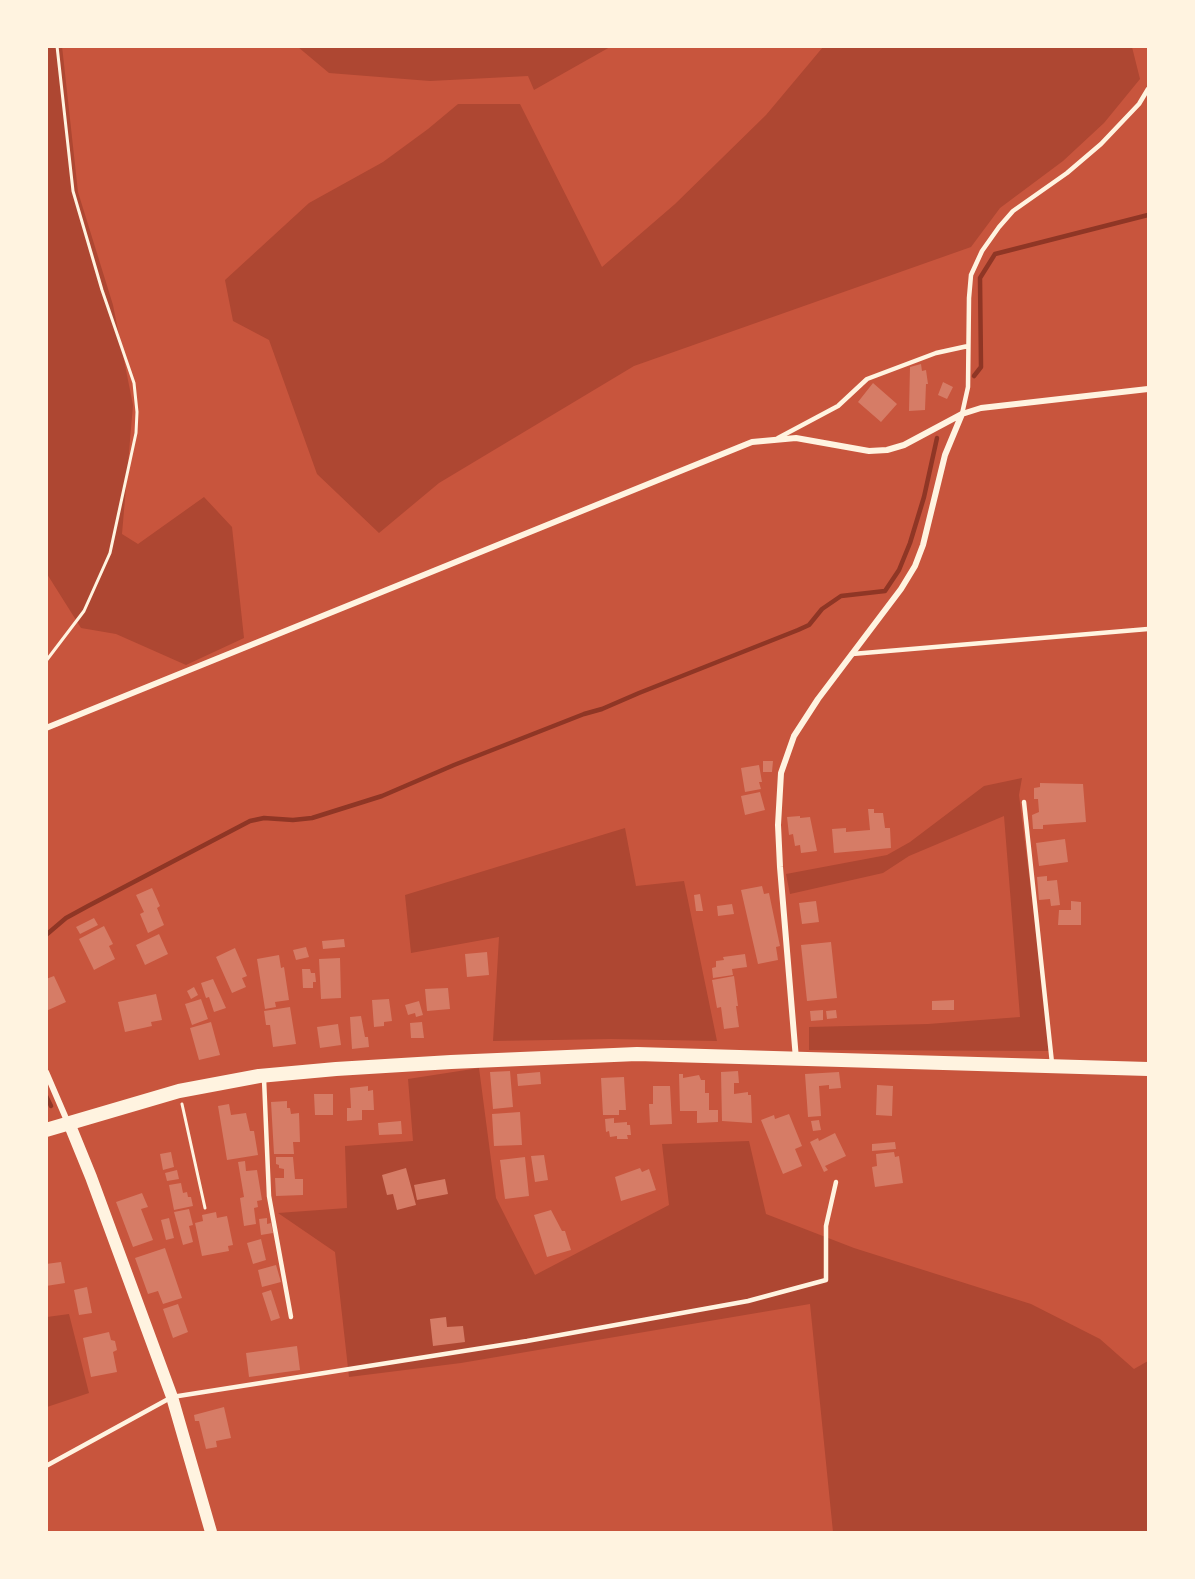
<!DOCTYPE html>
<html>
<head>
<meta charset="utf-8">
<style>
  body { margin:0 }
  #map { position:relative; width:1195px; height:1579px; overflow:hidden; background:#c8553d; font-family:Jost,sans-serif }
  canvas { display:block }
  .frame { position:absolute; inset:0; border:48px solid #fff3e0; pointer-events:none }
</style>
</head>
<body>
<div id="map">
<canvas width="1195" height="1579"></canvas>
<div class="frame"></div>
</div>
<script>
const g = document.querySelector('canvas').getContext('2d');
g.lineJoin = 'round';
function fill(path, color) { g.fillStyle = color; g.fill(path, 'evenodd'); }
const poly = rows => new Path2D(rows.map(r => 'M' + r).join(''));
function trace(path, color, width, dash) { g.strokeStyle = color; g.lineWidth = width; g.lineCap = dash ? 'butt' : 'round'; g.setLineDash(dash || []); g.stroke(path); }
fill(poly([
  [62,46,78,192,113,305,133,405,122,534,138,544,204,497,232,527,244,638,186,665,116,634,81,628,47,574,46,47],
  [298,47,610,47,534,90,528,76,430,81,329,73],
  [1132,47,1140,79,1104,123,1063,161,1000,208,971,247,634,366,439,483,379,533,317,474,269,340,233,321,225,280,309,203,383,162,428,129,458,104,520,104,602,267,675,204,766,115,823,47],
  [1022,778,1019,795,1051,1051,809,1050,809,1027,928,1024,1020,1017,1004,816,909,856,883,873,790,894,786,874,887,855,910,842,984,786],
  [625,828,636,886,684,881,717,1041,611,1039,493,1041,499,937,411,953,405,895],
  [479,1068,496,1198,535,1275,669,1205,662,1144,749,1141,766,1214,854,1248,1031,1304,1100,1339,1134,1369,1148,1361,1148,1532,833,1532,810,1304,461,1363,349,1377,335,1252,278,1213,347,1208,345,1146,413,1141,408,1079],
  [69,1314,89,1393,47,1407,47,1317]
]), '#ae4732');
trace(poly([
  [974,376,981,367,980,278,995,254,1148,215],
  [46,935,66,918,88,906,250,821,264,818,293,820,312,818,382,796,454,765,584,714,602,709,639,693,798,630,809,625,822,609,841,596,885,591,899,570,910,543,924,497,937,438],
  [46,1096,51,1106]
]), '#8f3625', 4.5);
fill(poly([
  [921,364,922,371,926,370,928,384,926,384,925,410,909,411,910,367],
  [943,382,953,387,947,399,938,395],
  [873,383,897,404,881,422,858,402],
  [763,761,773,761,772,772,763,772],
  [759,765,762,782,759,782,761,789,745,792,741,768],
  [1040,783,1083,784,1086,822,1043,825,1043,829,1033,829,1032,815,1039,812,1038,799,1034,799,1034,788,1040,787],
  [760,792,765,810,745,815,741,796],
  [868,809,874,809,874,813,883,813,885,828,890,828,891,848,834,853,832,829,846,828,846,832,870,830],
  [800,816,800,818,810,817,817,851,801,853,800,845,795,846,793,834,789,835,787,817],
  [1065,839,1068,862,1039,866,1036,843],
  [1047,876,1047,881,1057,880,1060,905,1051,906,1050,899,1039,900,1037,877],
  [762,886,764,894,769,893,780,946,776,947,778,960,758,964,741,890],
  [152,888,160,906,157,908,164,925,148,933,140,914,144,912,136,895],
  [700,894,703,911,696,911,694,895],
  [816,901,819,922,802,924,799,903],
  [1071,901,1081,902,1081,925,1058,925,1059,910,1071,910],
  [732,904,734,914,718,916,717,906],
  [94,918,98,925,80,934,76,927],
  [104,926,113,944,109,946,115,959,94,970,79,939],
  [159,934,168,954,145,965,136,945],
  [344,939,345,947,323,949,322,941],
  [831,942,837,998,807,1001,801,945],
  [306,947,309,957,296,960,293,950],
  [235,948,247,976,242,978,246,987,232,993,216,957],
  [487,952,489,975,467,977,465,954],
  [745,954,747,967,732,969,733,975,713,978,712,968,716,967,716,961,724,960,723,957],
  [279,955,281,968,284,967,289,1000,275,1002,276,1007,265,1009,257,959],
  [340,958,341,998,321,999,319,959],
  [302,969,310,969,311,973,315,973,316,982,313,982,313,988,303,988],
  [54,976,66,1002,46,1011,46,979],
  [734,976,738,1006,736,1006,739,1027,724,1029,721,1007,717,1008,712,980],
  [213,979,226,1008,214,1012,209,997,206,998,201,983],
  [194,987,198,995,191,999,187,991],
  [448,988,450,1009,427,1011,425,989],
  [156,994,162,1020,151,1022,152,1026,125,1032,118,1002],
  [201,999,208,1019,192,1025,185,1004],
  [389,999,392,1021,384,1022,384,1026,374,1027,372,1000],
  [954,1000,954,1010,932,1010,932,1001],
  [419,1001,423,1015,416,1017,415,1013,408,1015,405,1005],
  [290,1007,296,1044,273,1047,270,1025,266,1025,264,1011],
  [823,1010,823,1020,811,1021,810,1011],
  [836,1010,837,1018,827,1019,826,1011],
  [361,1016,365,1037,368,1037,369,1047,352,1049,350,1017],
  [211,1022,220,1055,199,1060,190,1028],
  [422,1022,424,1038,411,1038,410,1023],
  [338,1024,341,1045,320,1048,317,1027],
  [510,1071,513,1107,493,1109,490,1072],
  [738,1071,739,1083,734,1083,734,1094,748,1092,748,1095,751,1095,752,1123,722,1121,721,1072],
  [540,1072,541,1084,518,1086,517,1074],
  [839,1072,841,1088,829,1089,829,1085,819,1086,821,1116,808,1117,805,1074],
  [679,1074,683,1074,683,1078,699,1075,701,1080,705,1080,705,1093,709,1093,709,1110,718,1110,718,1122,697,1123,697,1111,680,1111],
  [624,1077,626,1110,619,1110,619,1115,603,1115,601,1078],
  [877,1085,893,1086,892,1116,876,1115],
  [368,1086,368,1091,373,1090,374,1110,362,1110,362,1120,347,1121,347,1108,351,1108,350,1088],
  [653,1086,670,1086,672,1124,650,1125,649,1104,653,1104],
  [314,1094,333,1094,333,1115,315,1115],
  [287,1101,287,1108,290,1108,291,1114,299,1113,300,1142,293,1142,294,1154,274,1154,271,1102],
  [229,1104,231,1115,246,1113,250,1131,254,1131,258,1155,227,1160,218,1106],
  [520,1112,522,1145,494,1146,492,1114],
  [789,1114,802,1146,795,1149,802,1166,783,1174,761,1120,774,1115,775,1119],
  [614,1118,614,1123,627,1122,627,1125,630,1125,631,1135,627,1135,628,1139,617,1139,617,1136,610,1137,609,1131,606,1132,605,1119],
  [819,1120,821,1130,813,1131,811,1121],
  [401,1121,402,1134,379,1135,378,1123],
  [835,1133,846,1156,825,1166,828,1170,824,1172,810,1142,818,1138,819,1141],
  [895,1142,896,1149,872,1151,872,1144],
  [171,1152,174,1167,163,1170,160,1154],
  [894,1152,895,1157,899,1156,903,1183,875,1187,872,1167,877,1166,876,1154],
  [544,1155,548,1180,535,1182,531,1156],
  [276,1157,293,1157,295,1179,303,1179,303,1195,276,1196,275,1178,284,1178,284,1169,279,1168,279,1165,276,1164],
  [525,1157,529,1196,505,1199,500,1160],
  [245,1161,246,1171,257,1170,262,1200,257,1201,258,1207,254,1208,256,1224,244,1226,240,1198,244,1197,238,1162],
  [406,1168,416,1205,397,1210,393,1194,387,1195,382,1175],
  [640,1168,642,1172,649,1169,656,1190,621,1201,615,1177],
  [177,1170,179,1179,167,1181,165,1173],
  [445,1179,448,1194,417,1200,414,1185],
  [181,1183,183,1193,187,1192,188,1197,191,1197,193,1206,174,1210,169,1185],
  [142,1193,148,1207,141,1209,153,1240,133,1247,116,1202],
  [189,1209,193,1225,189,1226,193,1242,183,1245,174,1212],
  [551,1210,562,1231,565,1231,571,1250,547,1257,534,1215],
  [216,1212,217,1218,227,1216,233,1245,228,1246,229,1251,202,1256,195,1223,203,1221,202,1215],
  [169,1218,174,1238,166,1240,161,1220],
  [267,1218,267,1224,271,1223,273,1233,261,1235,259,1219],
  [261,1239,266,1260,253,1264,247,1243],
  [165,1248,182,1298,163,1304,158,1291,148,1294,135,1258],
  [61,1262,65,1283,46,1286,46,1264],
  [276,1265,281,1282,262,1287,258,1270],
  [87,1287,92,1313,79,1315,74,1290],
  [271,1290,280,1318,271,1321,262,1293],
  [178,1304,188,1332,173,1338,163,1309],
  [446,1317,447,1327,463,1326,465,1342,433,1346,430,1319],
  [109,1332,111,1340,115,1341,117,1350,113,1352,117,1372,91,1377,83,1338],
  [297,1346,300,1370,249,1377,246,1353],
  [224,1407,231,1438,216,1441,217,1447,206,1449,199,1421,195,1421,194,1415]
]), '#d67c66');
trace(poly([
  [46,661,84,611,110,553,136,433,137,412,134,383,102,290,73,191,57,46],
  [182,1104,205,1208]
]), '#fff3e0', 3);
trace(poly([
  [962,414,968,387,969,298,971,275,982,251,999,227,1013,211,1067,173,1101,144,1139,104,1148,89],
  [778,438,838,406,867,379,936,353,968,346],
  [852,654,1148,629],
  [1024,802,1052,1063],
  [264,1079,269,1196,291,1317],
  [46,1466,172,1397,527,1341,748,1301,826,1280,826,1226,836,1182]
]), '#fff3e0', 4.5);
trace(poly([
  [46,728,752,442,796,438,869,451,887,450,904,445,962,414,981,408,1148,389],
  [796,1059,780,867,778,825,781,773,794,736,818,699,901,589,915,566,923,545,945,455,962,414],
  [46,1072,68,1123]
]), '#fff3e0', 6);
trace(poly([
  [69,1123,91,1177,172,1397,211,1532]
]), '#fff3e0', 12);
trace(poly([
  [46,1130,179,1091,259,1076,336,1069,451,1062,637,1054,1148,1069]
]), '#fff3e0', 14);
</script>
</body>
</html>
